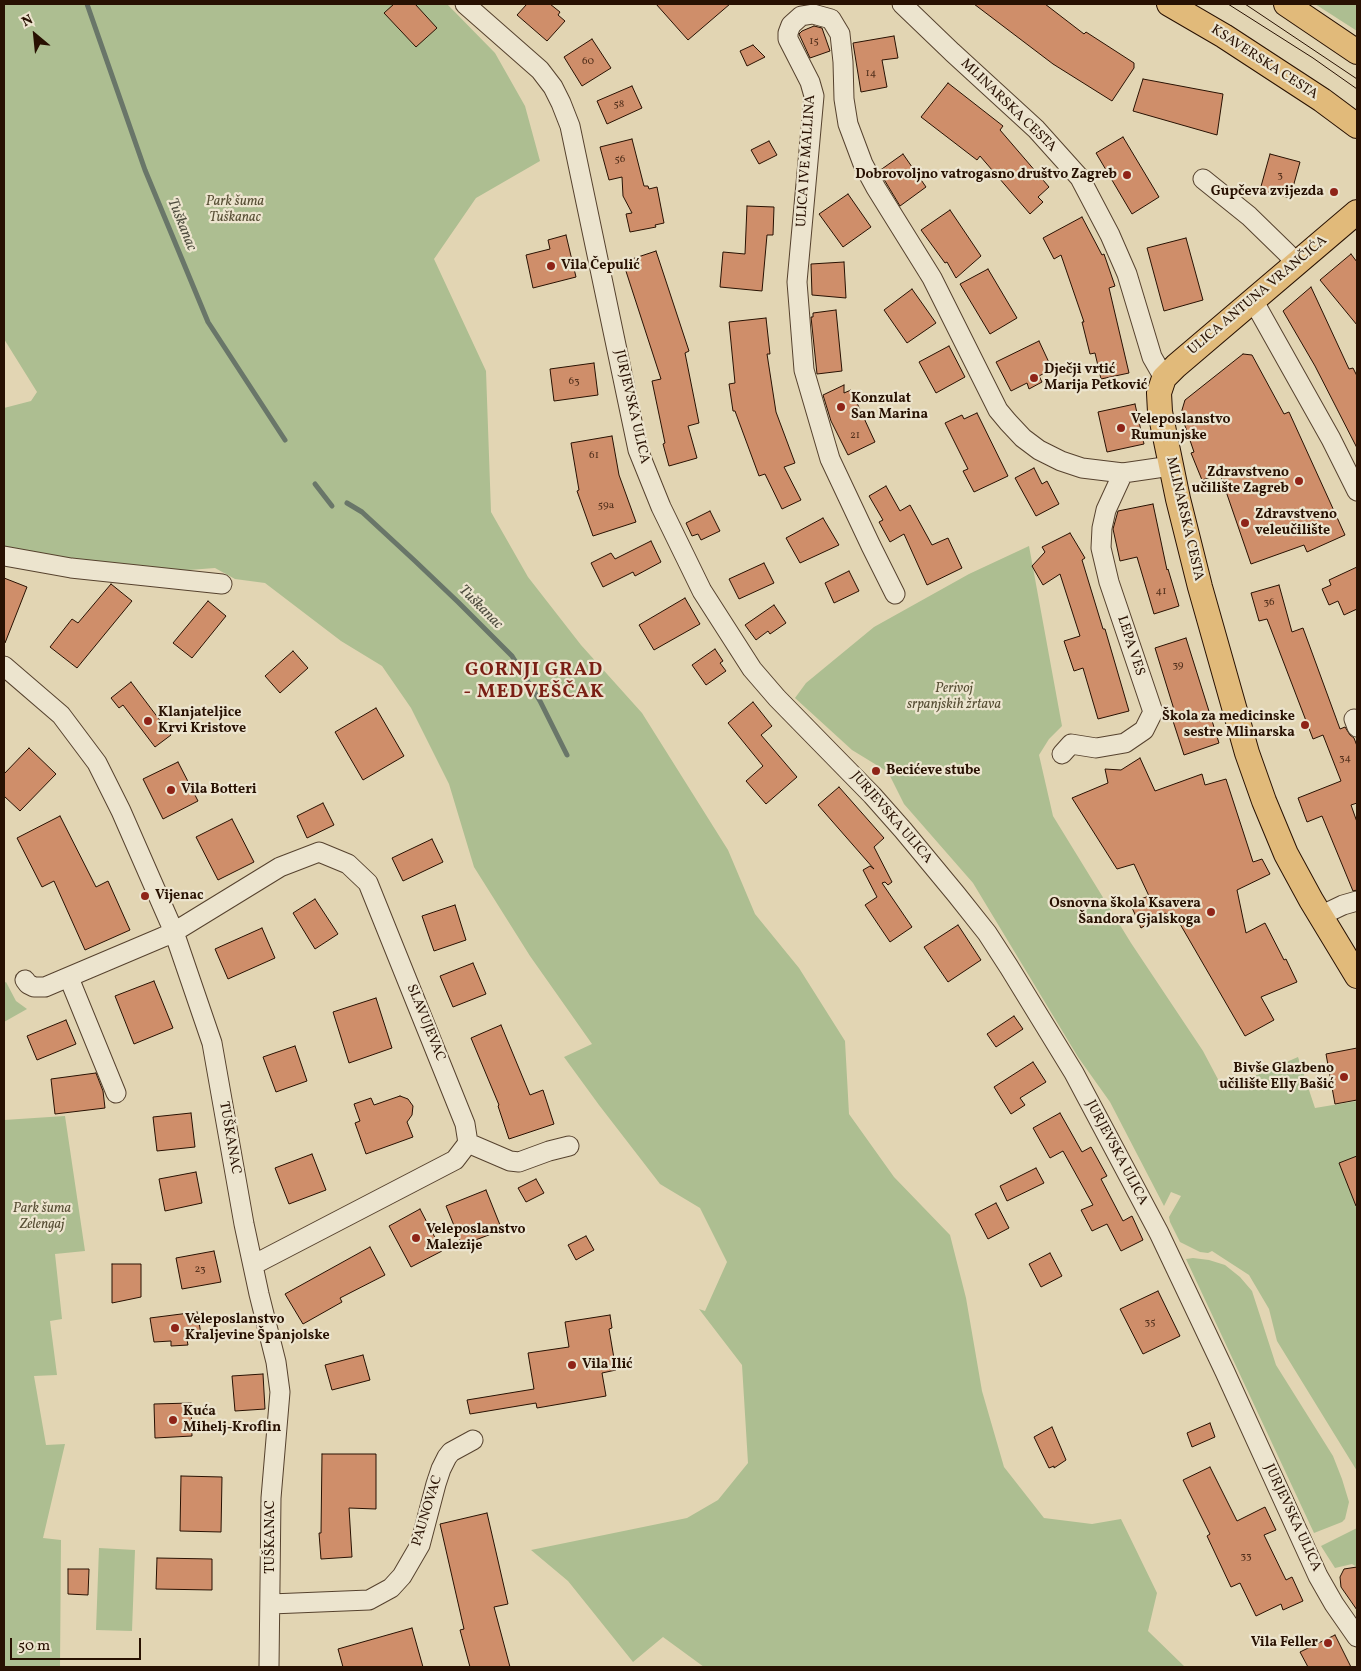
<!DOCTYPE html>
<html>
<head>
<meta charset="utf-8">
<style>
  body { margin:0 }
  #map { position:relative; width:1361px; height:1671px; overflow:hidden; background:#e2d5b3; font-family:Vollkorn,serif }
  canvas { display:block }
  .frame { position:absolute; inset:0; border:5px solid #281102; pointer-events:none }
  .north { position:absolute; left:10px; top:10px; width:50px; height:50px; -webkit-text-stroke:4px #ece4ce; paint-order:stroke; rotate:332deg; font-size:14px; font-weight:700; line-height:20px; text-align:center; color:#281102 }
  .north::after { content:''; display:block; margin:auto; width:18px; height:22px; background:#281102; clip-path:polygon(50% 0,100% 100%,50% 72%,0 100%) }
  .scale { position:absolute; left:10px; top:1638px; width:131px; height:22px; box-sizing:border-box; border:2px solid #281102; border-top:0; padding-left:6px; font-size:15px; line-height:18px; white-space:nowrap; color:#281102; -webkit-text-stroke:4px #ece4ce; paint-order:stroke }
</style>
</head>
<body>
<div id="map">
<canvas width="1361" height="1671"></canvas>
<div class="frame"></div>
<div class="north">N</div>
<div class="scale">50 m</div>
</div>
<script>
const g = document.querySelector('canvas').getContext('2d');
g.lineJoin = 'round';
function fill(path, color) { g.fillStyle = color; g.fill(path, 'evenodd'); }
const poly = rows => new Path2D(rows.map(r => 'M' + r).join(''));
function trace(path, color, width, dash) { g.strokeStyle = color; g.lineWidth = width; g.lineCap = dash ? 'butt' : 'round'; g.setLineDash(dash || []); g.stroke(path); }
function label(font, color, halo, rows, align = 'center') {
  g.font = font + ' Vollkorn,serif'; g.lineWidth = 4.5; g.setLineDash([]); g.textBaseline = 'middle'; g.strokeStyle = halo; g.fillStyle = color; for (const [text, x, y, turn = 0] of rows) {
    g.save(); g.translate(x, y); g.rotate((+turn || 0) * Math.PI / 180); g.textAlign = isNaN(turn) ? turn : align; if (halo) g.strokeText(text, 0, 0); g.fillText(text, 0, 0); g.restore();
  }
}
fill(poly([
  [4,4,447,4,495,53,525,106,540,161,476,198,434,259,486,371,491,512,528,577,581,645,642,713,728,850,755,914,799,968,845,1041,849,1114,894,1177,950,1235,966,1298,982,1391,1004,1467,1044,1518,1092,1524,1121,1519,1157,1593,1148,1631,1185,1667,704,1667,663,1637,633,1662,568,1581,531,1550,687,1518,718,1500,748,1463,742,1365,699,1309,705,1311,727,1262,700,1208,660,1184,599,1105,564,1057,592,1044,530,956,474,867,449,784,411,708,382,666,341,641,265,583,235,579,215,568,176,571,4,552,4,408,31,401,37,392,4,339],
  [1315,4,1357,4,1357,31],
  [1029,546,1062,726,1049,739,1039,755,1053,816,1131,943,1203,1051,1221,1085,1243,1081,1298,1057,1315,1108,1357,1101,1357,1471,1277,1341,1269,1309,1249,1275,1212,1251,1208,1253,1200,1252,1180,1242,1170,1222,1169,1217,1181,1196,1171,1192,1164,1206,1110,1102,1078,1057,973,883,904,804,888,772,852,750,795,698,806,683,874,627,969,574],
  [6,982,16,1001,27,1009,4,1022,4,983],
  [65,1116,85,1251,55,1254,62,1319,50,1321,57,1375,34,1376,46,1445,65,1444,43,1538,61,1540,60,1667,4,1667,4,1120],
  [1193,1258,1209,1260,1225,1265,1240,1277,1252,1291,1276,1365,1333,1456,1342,1479,1349,1502,1345,1519,1342,1522,1314,1533,1186,1259],
  [1357,1528,1357,1567,1352,1564,1335,1568,1321,1546],
  [99,1548,135,1550,132,1631,96,1630]
]), '#adbe91');
trace(poly([
  [87,4,145,170,208,322,285,440],
  [315,484,332,506],
  [347,503,362,512,415,561,458,602,512,656,540,701,567,755]
]), '#697669', 5);
const building = poly([
  [394,4,415,4,437,28,416,47,384,13,394,4],
  [527,4,550,4,560,12,558,15,565,21,547,41,517,15,527,4],
  [656,4,730,4,688,40,656,4],
  [974,4,1045,4,1084,34,1086,32,1134,63,1134,68,1112,101,1053,64,974,4],
  [814,26,822,28,830,51,810,58,799,34,802,31,814,26],
  [894,36,898,58,882,60,887,87,861,92,853,43,894,36],
  [592,39,611,68,582,86,564,57,592,39],
  [753,45,765,57,747,66,740,51,753,45],
  [1143,79,1223,94,1217,135,1133,111,1143,79],
  [948,83,1003,126,1000,130,1049,187,1038,197,1043,202,1030,214,980,156,977,160,921,117,948,83],
  [632,86,642,108,607,124,597,101,632,86],
  [1123,137,1159,197,1132,214,1096,153,1123,137],
  [632,139,644,186,648,186,649,189,657,187,664,223,655,225,656,227,630,232,626,214,632,213,623,196,622,177,609,180,600,147,632,139],
  [769,141,777,155,759,164,751,150,769,141],
  [903,154,926,187,900,206,879,171,903,154],
  [1270,154,1300,162,1290,198,1260,190,1270,154],
  [848,194,871,227,843,247,819,214,848,194],
  [747,206,774,207,773,235,767,235,762,291,720,287,723,252,745,254,747,206],
  [950,210,981,256,956,278,947,262,945,263,921,230,950,210],
  [1082,217,1102,255,1104,254,1115,286,1109,288,1129,373,1101,379,1095,353,1090,354,1082,322,1084,322,1061,255,1054,259,1043,238,1082,217],
  [566,235,576,277,533,288,526,255,550,249,548,240,566,235],
  [1186,238,1203,300,1164,311,1147,248,1186,238],
  [656,251,689,351,685,353,699,423,688,426,697,458,669,466,663,444,665,443,652,381,661,379,623,262,656,251],
  [1351,254,1357,262,1357,325,1320,280,1351,254],
  [844,262,846,298,812,295,811,264,844,262],
  [988,269,1017,318,990,334,960,284,988,269],
  [1311,287,1349,369,1353,368,1357,376,1357,448,1315,366,1283,311,1311,287],
  [912,289,936,323,907,343,884,310,912,289],
  [836,310,842,371,817,374,811,317,813,317,813,313,836,310],
  [766,318,770,354,767,354,776,412,795,463,784,467,801,500,782,509,765,474,759,476,735,411,733,411,729,384,735,383,729,322,766,318],
  [1039,341,1052,369,1039,376,1042,382,1029,389,1027,383,1011,391,996,362,1039,341],
  [949,346,965,377,936,393,919,362,949,346],
  [1243,354,1252,355,1284,414,1289,412,1345,535,1307,552,1304,545,1251,564,1220,474,1202,480,1191,453,1194,452,1182,417,1182,410,1185,400,1243,354],
  [594,363,598,395,554,401,550,369,594,363],
  [844,385,844,393,851,390,875,442,848,455,831,421,823,395,844,385],
  [1135,404,1144,444,1107,452,1098,412,1135,404],
  [977,413,1008,476,974,492,963,471,968,469,945,423,962,415,964,419,977,413],
  [612,436,619,475,636,522,593,536,577,491,579,490,571,443,612,436],
  [1034,468,1042,484,1047,481,1059,504,1036,516,1015,478,1034,468],
  [886,486,900,511,910,505,932,545,948,538,962,568,927,585,904,534,890,542,879,522,883,520,869,496,886,486],
  [1153,504,1167,570,1168,569,1179,606,1154,614,1137,557,1120,561,1113,529,1118,511,1153,504],
  [710,511,720,531,701,540,698,534,692,536,686,523,710,511],
  [823,518,839,545,800,563,786,538,823,518],
  [1070,533,1085,558,1082,560,1103,629,1105,629,1129,711,1098,719,1083,668,1074,671,1064,641,1080,636,1060,574,1043,585,1032,566,1045,552,1042,547,1070,533],
  [651,541,661,562,635,576,633,572,603,587,591,563,611,553,615,559,651,541],
  [764,563,774,583,739,599,729,579,764,563],
  [1357,567,1357,609,1344,615,1338,601,1329,605,1322,589,1331,585,1329,580,1357,567],
  [849,571,859,591,834,603,825,583,849,571],
  [4,578,27,587,5,643,4,643,4,578],
  [111,584,132,601,77,668,50,647,72,619,78,623,111,584],
  [1279,585,1292,632,1303,628,1340,729,1345,727,1350,735,1354,738,1357,746,1357,803,1351,805,1357,822,1357,890,1353,891,1322,816,1307,822,1298,798,1341,781,1323,735,1313,739,1267,619,1259,621,1251,593,1279,585],
  [685,598,700,624,654,650,639,625,685,598],
  [208,601,226,616,192,658,173,643,208,601],
  [774,605,786,623,770,634,768,631,756,640,745,625,774,605],
  [1186,638,1219,743,1184,755,1172,718,1176,716,1155,648,1186,638],
  [715,649,723,661,720,663,726,671,706,685,692,665,715,649],
  [293,651,308,668,280,693,265,676,293,651],
  [131,682,171,735,155,747,123,705,119,708,111,698,131,682],
  [753,702,772,726,761,735,797,777,766,804,746,781,763,766,728,723,753,702],
  [376,708,404,756,363,780,335,732,376,708],
  [29,748,56,774,20,811,4,796,4,774,29,748],
  [1140,758,1155,791,1202,774,1205,785,1226,779,1253,862,1262,859,1270,874,1237,890,1246,933,1265,923,1284,960,1286,959,1297,982,1261,997,1274,1020,1245,1036,1176,917,1169,919,1166,913,1141,928,1130,903,1149,896,1134,864,1117,869,1072,798,1108,783,1105,769,1121,770,1140,758],
  [178,762,198,801,163,819,143,779,178,762],
  [839,787,884,838,874,847,892,882,888,885,885,882,882,883,912,927,890,942,865,905,877,897,863,870,870,866,874,869,818,805,839,787],
  [323,803,334,825,307,838,297,816,323,803],
  [60,816,96,887,108,881,130,930,85,950,54,881,42,887,17,838,60,816],
  [232,819,254,862,218,880,196,837,232,819],
  [432,839,443,862,403,881,392,858,432,839],
  [315,899,338,934,315,949,293,913,315,899],
  [455,905,466,940,434,951,422,916,455,905],
  [958,925,981,960,948,982,924,947,958,925],
  [262,928,275,958,228,979,215,949,262,928],
  [473,963,486,994,453,1007,440,976,473,963],
  [154,981,173,1028,134,1044,115,996,154,981],
  [376,998,392,1048,349,1063,333,1012,376,998],
  [1014,1016,1023,1029,996,1047,987,1034,1014,1016],
  [66,1020,76,1044,37,1060,27,1036,66,1020],
  [501,1025,530,1095,543,1090,554,1124,509,1139,498,1106,499,1105,471,1038,501,1025],
  [295,1046,307,1081,276,1092,263,1057,295,1046],
  [1357,1048,1357,1100,1335,1104,1326,1054,1357,1048],
  [1033,1062,1046,1082,1020,1098,1025,1105,1011,1114,994,1087,1033,1062],
  [96,1073,103,1091,105,1108,55,1114,51,1079,96,1073],
  [400,1096,408,1099,413,1106,412,1115,407,1122,413,1137,366,1154,355,1123,360,1121,354,1104,371,1098,374,1105,400,1096],
  [191,1113,195,1147,157,1151,153,1117,191,1113],
  [1060,1113,1082,1152,1091,1147,1107,1176,1101,1179,1123,1221,1132,1216,1143,1240,1121,1251,1107,1224,1092,1231,1081,1210,1093,1205,1063,1151,1050,1158,1033,1128,1060,1113],
  [312,1154,326,1190,289,1204,275,1168,312,1154],
  [1357,1156,1357,1206,1356,1206,1339,1163,1357,1156],
  [1036,1168,1044,1183,1007,1201,1000,1186,1036,1168],
  [196,1172,202,1203,165,1211,159,1179,196,1172],
  [536,1179,544,1193,526,1202,518,1188,536,1179],
  [486,1190,502,1230,462,1245,446,1206,486,1190],
  [996,1203,1009,1228,988,1239,975,1214,996,1203],
  [420,1209,442,1251,411,1267,389,1226,420,1209],
  [586,1236,594,1250,576,1260,568,1245,586,1236],
  [370,1247,385,1275,340,1298,342,1302,303,1324,285,1294,370,1247],
  [214,1251,221,1282,182,1289,176,1258,214,1251],
  [1050,1253,1062,1276,1041,1287,1029,1264,1050,1253],
  [112,1264,141,1264,141,1297,112,1303,112,1264],
  [1158,1291,1180,1336,1143,1354,1120,1309,1158,1291],
  [197,1312,202,1339,187,1340,188,1345,171,1346,171,1341,154,1342,150,1318,197,1312],
  [610,1315,612,1328,609,1329,616,1370,602,1373,606,1396,537,1408,536,1403,470,1414,467,1400,534,1389,528,1353,569,1347,565,1322,610,1315],
  [363,1355,370,1380,332,1390,325,1365,363,1355],
  [263,1374,265,1409,235,1411,232,1376,263,1374],
  [191,1403,192,1436,155,1438,154,1404,191,1403],
  [1210,1423,1215,1437,1192,1447,1187,1433,1210,1423],
  [1052,1427,1066,1460,1054,1468,1054,1466,1049,1468,1034,1437,1052,1427],
  [322,1454,376,1454,376,1509,349,1508,352,1557,321,1559,319,1533,321,1533,322,1454],
  [1210,1467,1237,1521,1265,1507,1276,1530,1264,1535,1286,1580,1292,1577,1303,1601,1283,1610,1281,1604,1256,1616,1240,1583,1231,1587,1207,1536,1210,1534,1183,1480,1210,1467],
  [181,1476,222,1477,221,1532,180,1531,181,1476],
  [487,1513,508,1604,494,1607,510,1667,470,1667,460,1630,464,1629,440,1524,487,1513],
  [157,1558,212,1559,212,1590,156,1589,157,1558],
  [1357,1567,1357,1610,1341,1587,1340,1577,1344,1569,1357,1567],
  [68,1569,89,1569,88,1595,68,1594,68,1569],
  [412,1628,423,1667,343,1667,338,1649,412,1628],
  [1335,1635,1351,1667,1308,1667,1300,1652,1335,1635]
]);
fill(building, '#cf8e6a');
trace(building, '#281102', 1);
const minor = poly([
  [465,4,540,70,553,87,561,103,570,126,638,450,661,507,702,591,752,669,777,698,872,795,903,830,956,894,987,933,1009,967,1074,1073,1159,1233,1225,1372,1318,1576,1334,1604,1357,1637],
  [902,4,952,52,1036,129,1080,178,1110,235,1127,274,1152,357,1164,378],
  [1203,179,1249,216,1287,253,1296,264],
  [1253,300,1331,439,1357,491],
  [4,556,71,568,222,584],
  [895,594,871,546,830,459,804,370,797,282,814,96,810,82,788,39,788,33,791,25,801,16,813,14,831,19,840,34,843,62,844,99,848,124,863,164,876,188,932,278,998,410,1008,422,1023,438,1039,450,1061,461,1082,468,1123,473,1171,466],
  [4,666,61,715,97,763,121,811,174,932,212,1043,244,1224,259,1294,276,1362,280,1392,271,1498,269,1667],
  [1354,719,1357,727],
  [1062,754,1071,744,1096,748,1125,743,1144,730,1153,712,1109,582,1101,548,1102,528,1106,510,1123,473],
  [1320,916,1343,905,1357,901],
  [69,978,116,1093],
  [25,980,28,984,34,987,45,987,163,937,174,932,280,867,319,852,348,864,368,883,465,1124,468,1143,455,1160,253,1265],
  [468,1143,510,1161,519,1162,549,1151,569,1146],
  [271,1604,369,1600,391,1588,402,1576,420,1545,436,1484,441,1469,447,1457,451,1452,473,1440]
]);
const major = poly([
  [1169,4,1224,36,1322,100,1357,126],
  [1286,4,1357,52],
  [1357,212,1176,366,1164,378,1159,393,1160,412,1178,499,1200,587,1247,753,1264,801,1286,854,1311,900,1357,976]
]);
trace(minor, '#56422e', 21);
trace(major, '#281102', 26);
trace(minor, '#ece4ce', 19);
trace(major, '#e1ba7a', 24);
trace(poly([
  [1228,4,1313,58,1357,89],
  [1245,4,1357,79]
]), '#281102', 1);
for (const [x, y, r, color] of [
  [1127,175,5,"#8f2418"],
  [1334,192,5,"#8f2418"],
  [551,266,5,"#8f2418"],
  [1034,378,5,"#8f2418"],
  [841,407,5,"#8f2418"],
  [1121,428,5,"#8f2418"],
  [1299,481,5,"#8f2418"],
  [1245,523,5,"#8f2418"],
  [148,721,5,"#8f2418"],
  [1305,725,5,"#8f2418"],
  [876,771,5,"#8f2418"],
  [171,790,5,"#8f2418"],
  [145,896,5,"#8f2418"],
  [1211,912,5,"#8f2418"],
  [1344,1077,5,"#8f2418"],
  [416,1238,5,"#8f2418"],
  [175,1328,5,"#8f2418"],
  [572,1365,5,"#8f2418"],
  [173,1420,5,"#8f2418"],
  [1328,1643,5,"#8f2418"]
]) { const dot = new Path2D(); dot.arc(x, y, r, 0, 2 * Math.PI); g.fillStyle = color; g.fill(dot); trace(dot, '#ece4ce', 2); }
label('11px', '#52301c', null, [
  ["15",814,42],
  ["60",588,62],
  ["14",871,74],
  ["58",619,105],
  ["56",620,160],
  ["3",1280,176],
  ["63",574,382],
  ["21",855,436],
  ["61",594,456],
  ["59a",606,506],
  ["41",1161,592],
  ["36",1269,603],
  ["39",1178,666],
  ["34",1345,759],
  ["23",200,1270],
  ["35",1150,1323],
  ["33",1246,1557]
]);
label('14px', '#281102', '#ece4ce', [
  ["KSAVERSKA CESTA",1264,63,33],
  ["MLINARSKA CESTA",1008,106,44],
  ["ULICA IVE MALLINA",807,161,-86],
  ["ULICA ANTUNA VRANČIĆA",1258,296,-40],
  ["JURJEVSKA ULICA",631,407,77],
  ["MLINARSKA CESTA",1184,519,77],
  ["LEPA VES",1130,646,72],
  ["JURJEVSKA ULICA",891,818,49],
  ["SLAVUJEVAC",425,1023,68],
  ["TUŠKANAC",229,1138,80],
  ["JURJEVSKA ULICA",1116,1153,62],
  ["PAUNOVAC",428,1511,-73],
  ["JURJEVSKA ULICA",1292,1518,65],
  ["TUŠKANAC",271,1537,-90]
]);
label('bold 14px', '#281102', '#ece4ce', [
  ["Dobrovoljno vatrogasno društvo Zagreb",1117,175,"right"],
  ["Gupčeva zvijezda",1324,192,"right"],
  ["Vila Čepulić",561,266],
  ["Dječji vrtić",1044,370],
  ["Marija Petković",1044,386],
  ["Konzulat",851,399],
  ["San Marina",851,415],
  ["Veleposlanstvo",1131,420],
  ["Rumunjske",1131,436],
  ["Zdravstveno",1289,473,"right"],
  ["učilište Zagreb",1289,489,"right"],
  ["Zdravstveno",1255,515],
  ["veleučilište",1255,531],
  ["Klanjateljice",158,713],
  ["Krvi Kristove",158,729],
  ["Škola za medicinske",1295,717,"right"],
  ["sestre Mlinarska",1295,733,"right"],
  ["Becićeve stube",886,771],
  ["Vila Botteri",181,790],
  ["Vijenac",155,896],
  ["Osnovna škola Ksavera",1201,904,"right"],
  ["Šandora Gjalskoga",1201,920,"right"],
  ["Bivše Glazbeno",1334,1069,"right"],
  ["učilište Elly Bašić",1334,1085,"right"],
  ["Veleposlanstvo",426,1230],
  ["Malezije",426,1246],
  ["Veleposlanstvo",185,1320],
  ["Kraljevine Španjolske",185,1336],
  ["Vila Ilić",582,1365],
  ["Kuća",183,1412],
  ["Mihelj-Kroflin",183,1428],
  ["Vila Feller",1318,1643,"right"]
], 'left');
label('italic 14px', '#574e34', '#ece4ce', [
  ["Park šuma",235,202],
  ["Tuškanac",235,218],
  ["Perivoj",954,689],
  ["srpanjskih žrtava",954,705],
  ["Park šuma",42,1209],
  ["Zelengaj",42,1225]
]);
label('italic 15px', '#4e4c3e', '#ece4ce', [
  ["Tuškanac",181,225,68],
  ["Tuškanac",480,608,45]
]);
g.letterSpacing = '1px';
label('bold 19px', '#7a1f14', '#ece4ce', [
  ["GORNJI GRAD",534,672],
  ["- MEDVEŠČAK",534,694]
]);
g.letterSpacing = '0px';
</script>
</body>
</html>
